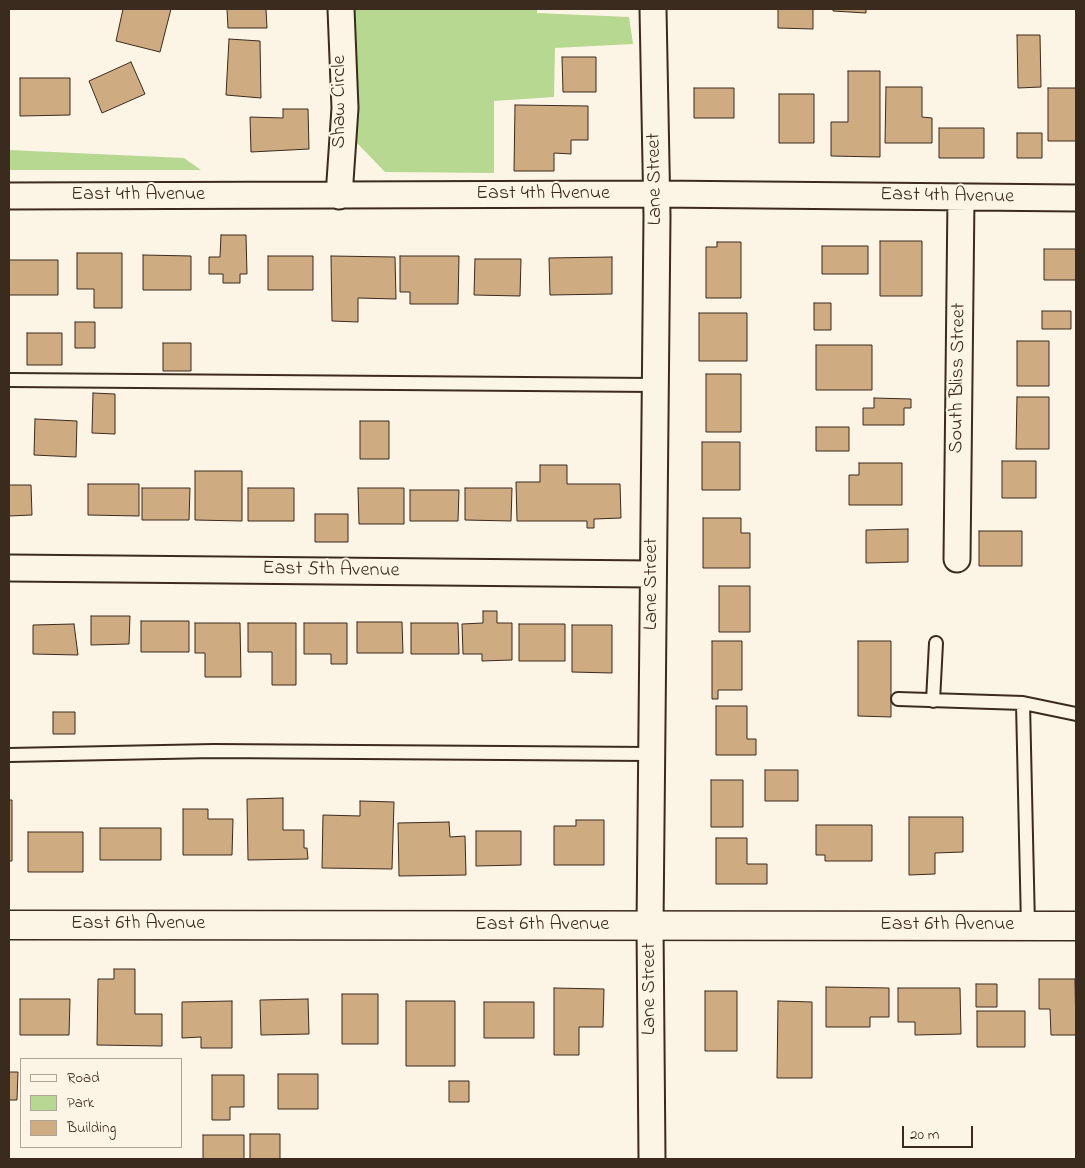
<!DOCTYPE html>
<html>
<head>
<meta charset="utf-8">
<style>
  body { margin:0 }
  #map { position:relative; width:1085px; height:1168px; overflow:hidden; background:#fcf5e5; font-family:"Indie Flower",sans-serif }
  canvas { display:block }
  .frame { position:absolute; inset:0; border:10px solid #3b2a1e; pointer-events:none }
  .legend { position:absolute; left:20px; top:1058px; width:162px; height:90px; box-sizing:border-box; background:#fcf5e5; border:1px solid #afa495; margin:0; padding:6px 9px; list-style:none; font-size:15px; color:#3b2a1e }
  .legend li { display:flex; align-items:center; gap:10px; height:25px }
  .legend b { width:25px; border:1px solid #afa495 }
  .scale { position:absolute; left:902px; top:1126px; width:71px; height:22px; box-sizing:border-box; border:2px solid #3b2a1e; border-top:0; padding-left:6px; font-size:15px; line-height:18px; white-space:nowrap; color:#3b2a1e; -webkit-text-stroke:4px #fcf5e5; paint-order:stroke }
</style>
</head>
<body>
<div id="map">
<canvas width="1085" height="1168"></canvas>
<div class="frame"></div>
<ul class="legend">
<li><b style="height:6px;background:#fcf5e5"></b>Road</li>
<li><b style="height:14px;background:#b7d891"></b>Park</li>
<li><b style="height:14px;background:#ceab81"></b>Building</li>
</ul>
<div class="scale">20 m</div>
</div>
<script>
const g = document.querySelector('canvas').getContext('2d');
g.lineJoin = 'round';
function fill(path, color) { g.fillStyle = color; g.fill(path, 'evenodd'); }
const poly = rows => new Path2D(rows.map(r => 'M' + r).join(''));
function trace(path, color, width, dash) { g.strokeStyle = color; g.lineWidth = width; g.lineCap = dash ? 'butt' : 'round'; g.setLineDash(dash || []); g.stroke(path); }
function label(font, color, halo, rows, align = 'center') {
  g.font = font + ' "Indie Flower",sans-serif'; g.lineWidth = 4; g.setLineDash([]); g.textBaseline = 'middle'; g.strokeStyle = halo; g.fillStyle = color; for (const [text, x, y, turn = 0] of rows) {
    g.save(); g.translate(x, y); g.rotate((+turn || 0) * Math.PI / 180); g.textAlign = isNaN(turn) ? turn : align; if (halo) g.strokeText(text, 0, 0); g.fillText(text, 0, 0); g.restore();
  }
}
fill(poly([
  [355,9,537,9,537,13,629,17,633,44,555,48,554,97,494,101,494,173,385,172,355,141],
  [9,150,184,158,201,170,9,170]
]), '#b7d891');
const building = poly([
  [123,9,171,9,160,52,116,41,123,9],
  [227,9,266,9,267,28,228,28,227,9],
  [778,9,813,9,813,29,778,28,778,9],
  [833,9,866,9,866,13,833,11,833,9],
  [1017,35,1040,35,1041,87,1018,88,1017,35],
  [229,39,260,41,261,98,226,95,229,39],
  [562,57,596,57,596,92,563,92,562,57],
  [131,62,145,94,102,113,89,81,131,62],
  [848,71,880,71,880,157,831,156,831,122,848,122,848,71],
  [20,78,70,78,70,115,20,116,20,78],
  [886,87,922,87,922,117,932,118,932,143,885,143,886,87],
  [694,88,734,88,734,118,694,118,694,88],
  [1048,88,1076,88,1076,141,1048,141,1048,88],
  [779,94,814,94,814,143,779,143,779,94],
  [515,105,588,106,588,140,571,140,571,154,554,153,554,171,514,171,515,105],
  [283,109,308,109,309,149,251,152,250,117,283,118,283,109],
  [939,128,984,128,984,158,939,158,939,128],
  [1017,133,1042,133,1042,158,1017,158,1017,133],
  [221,235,246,235,247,274,240,274,240,283,223,283,223,274,209,274,209,257,220,257,221,235],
  [880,241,922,241,922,296,880,296,880,241],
  [717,242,741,242,741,298,706,298,706,247,717,247,717,242],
  [822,246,868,246,868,274,822,274,822,246],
  [1044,249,1076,249,1076,280,1044,280,1044,249],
  [77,253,122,253,122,308,94,308,94,289,77,289,77,253],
  [143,255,191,256,191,290,143,290,143,255],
  [268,256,313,256,313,290,268,290,268,256],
  [331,256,395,257,396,299,358,298,358,322,332,321,331,256],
  [400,256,459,256,458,304,410,304,410,292,400,292,400,256],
  [612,257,612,294,550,295,549,258,612,257],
  [475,259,521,259,520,296,474,295,475,259],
  [9,260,58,260,58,295,9,295,9,260],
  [814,303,831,303,831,330,814,330,814,303],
  [1042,311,1071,311,1071,329,1042,329,1042,311],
  [699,313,747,313,747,361,699,361,699,313],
  [75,322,95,322,95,348,75,348,75,322],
  [27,333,62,333,62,365,27,365,27,333],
  [1017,341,1049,341,1049,386,1017,386,1017,341],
  [163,343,191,343,191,371,163,371,163,343],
  [816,345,872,345,872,390,816,390,816,345],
  [706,374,741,374,741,432,706,432,706,374],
  [93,393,115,394,115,434,92,433,93,393],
  [1017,397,1049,397,1049,449,1016,449,1017,397],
  [874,398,911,399,911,408,904,408,904,425,863,425,863,408,874,408,874,398],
  [35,419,77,421,76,457,34,455,35,419],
  [360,421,389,421,389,459,360,459,360,421],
  [816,427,849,427,849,451,816,451,816,427],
  [702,442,740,442,740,490,702,490,702,442],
  [1002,461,1036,461,1036,498,1002,498,1002,461],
  [859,463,902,463,902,505,849,505,849,475,859,475,859,463],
  [540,465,567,465,567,484,620,484,621,518,594,519,594,528,587,528,587,521,517,521,516,482,540,482,540,465],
  [195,471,242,471,242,521,195,520,195,471],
  [88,484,139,484,139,516,88,515,88,484],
  [9,485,31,485,32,515,9,516,9,485],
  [142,488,190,488,189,520,142,520,142,488],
  [248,488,294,488,294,521,248,521,248,488],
  [358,488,404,488,404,524,359,524,358,488],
  [465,488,512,488,511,521,465,520,465,488],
  [410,490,459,490,458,521,410,521,410,490],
  [315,514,348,514,348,542,315,542,315,514],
  [703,518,741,518,741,533,750,533,750,568,703,568,703,518],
  [908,529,908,562,866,563,866,530,908,529],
  [979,531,1022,531,1022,566,979,566,979,531],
  [719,586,750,586,750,632,719,632,719,586],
  [483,611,497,611,497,623,512,623,512,660,482,661,482,654,463,654,462,624,483,623,483,611],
  [91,616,130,616,129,644,91,645,91,616],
  [141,621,189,621,189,652,141,652,141,621],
  [357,622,402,622,403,653,357,653,357,622],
  [195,623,240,623,241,677,205,677,205,653,195,653,195,623],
  [248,623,296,623,296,685,272,685,272,652,248,652,248,623],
  [304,623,347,623,347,664,331,664,331,654,304,654,304,623],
  [411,623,458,623,459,654,411,654,411,623],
  [74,624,78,655,33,654,33,625,74,624],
  [519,624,565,624,565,661,519,661,519,624],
  [572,625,612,625,612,673,572,672,572,625],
  [712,641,742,641,742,690,718,690,718,699,712,699,712,641],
  [858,641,891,641,891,717,858,716,858,641],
  [716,706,747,706,747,739,756,739,756,755,716,755,716,706],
  [53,712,75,712,75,734,53,734,53,712],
  [765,770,798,770,798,801,765,801,765,770],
  [711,780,743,780,743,827,711,827,711,780],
  [283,798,283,830,304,830,304,848,307,848,308,859,248,860,247,799,283,798],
  [9,800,12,800,12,861,9,861,9,800],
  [360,801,394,802,392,869,322,868,323,815,360,816,360,801],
  [183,809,208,809,208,819,233,819,232,855,183,855,183,809],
  [909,817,963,817,963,852,935,853,935,874,909,875,909,817],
  [576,820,604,820,604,865,554,865,554,826,576,826,576,820],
  [449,822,450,837,465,836,466,875,399,876,398,823,449,822],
  [816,825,872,825,872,861,825,861,825,855,816,855,816,825],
  [100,828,161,828,161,860,100,860,100,828],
  [476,831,521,831,521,865,476,866,476,831],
  [28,832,83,832,83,872,28,872,28,832],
  [716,838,747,838,747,864,767,864,767,884,716,884,716,838],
  [114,969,135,969,135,1014,162,1014,162,1046,97,1045,98,979,114,979,114,969],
  [1039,979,1075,979,1076,1035,1051,1035,1050,1009,1039,1009,1039,979],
  [976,984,997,984,997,1007,976,1007,976,984],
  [826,987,889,988,889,1017,870,1017,870,1027,826,1027,826,987],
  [554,988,604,989,603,1027,579,1027,579,1055,554,1055,554,988],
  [898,988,960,988,961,1034,915,1035,915,1022,898,1022,898,988],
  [705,991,737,991,737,1051,705,1051,705,991],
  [342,994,378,994,378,1044,342,1044,342,994],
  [20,999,70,999,69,1035,20,1035,20,999],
  [308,999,309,1034,261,1035,260,1000,308,999],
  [232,1001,232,1048,201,1048,201,1037,182,1038,182,1002,232,1001],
  [406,1001,455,1001,455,1066,406,1066,406,1001],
  [778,1001,812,1002,812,1078,777,1078,778,1001],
  [484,1002,534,1002,534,1038,484,1038,484,1002],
  [977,1011,1025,1011,1025,1047,977,1047,977,1011],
  [9,1072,18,1072,17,1100,9,1100,9,1072],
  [278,1074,318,1074,318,1109,278,1109,278,1074],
  [212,1075,244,1075,244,1107,230,1107,230,1120,212,1120,212,1075],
  [449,1081,469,1081,469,1102,449,1102,449,1081],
  [250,1134,280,1134,280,1159,250,1159,250,1134],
  [203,1135,244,1135,244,1159,203,1159,203,1135]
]);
fill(building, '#ceab81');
trace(building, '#3b2a1e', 1);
const lane = poly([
  [9,380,655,385],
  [898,699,1023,703,1028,926],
  [933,701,936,643],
  [1023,703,1076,714],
  [9,755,214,751,651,754]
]);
const street = poly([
  [9,196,657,194,1076,198],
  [339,196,345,108,341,9],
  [957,559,961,197],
  [9,568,652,574],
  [652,1159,650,926,657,216,653,9]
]);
const secondary = poly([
  [9,925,1076,926]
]);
trace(lane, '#3b2a1e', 16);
trace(street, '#3b2a1e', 29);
trace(secondary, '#3b2a1e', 31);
trace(lane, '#fcf5e5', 12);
trace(street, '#fcf5e5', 25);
trace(secondary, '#fcf5e5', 28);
label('20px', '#3b2a1e', '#fcf5e5', [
  ["Shaw Circle",341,102,-90],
  ["Lane Street",656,179,-91],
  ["East 4th Avenue",543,195],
  ["East 4th Avenue",138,196],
  ["East 4th Avenue",947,197,1],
  ["South Bliss Street",959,378,-89],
  ["East 5th Avenue",331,571,1],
  ["Lane Street",653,584,-90],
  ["East 6th Avenue",138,925],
  ["East 6th Avenue",542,926],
  ["East 6th Avenue",947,926],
  ["Lane Street",651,989,-90]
]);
</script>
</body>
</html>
